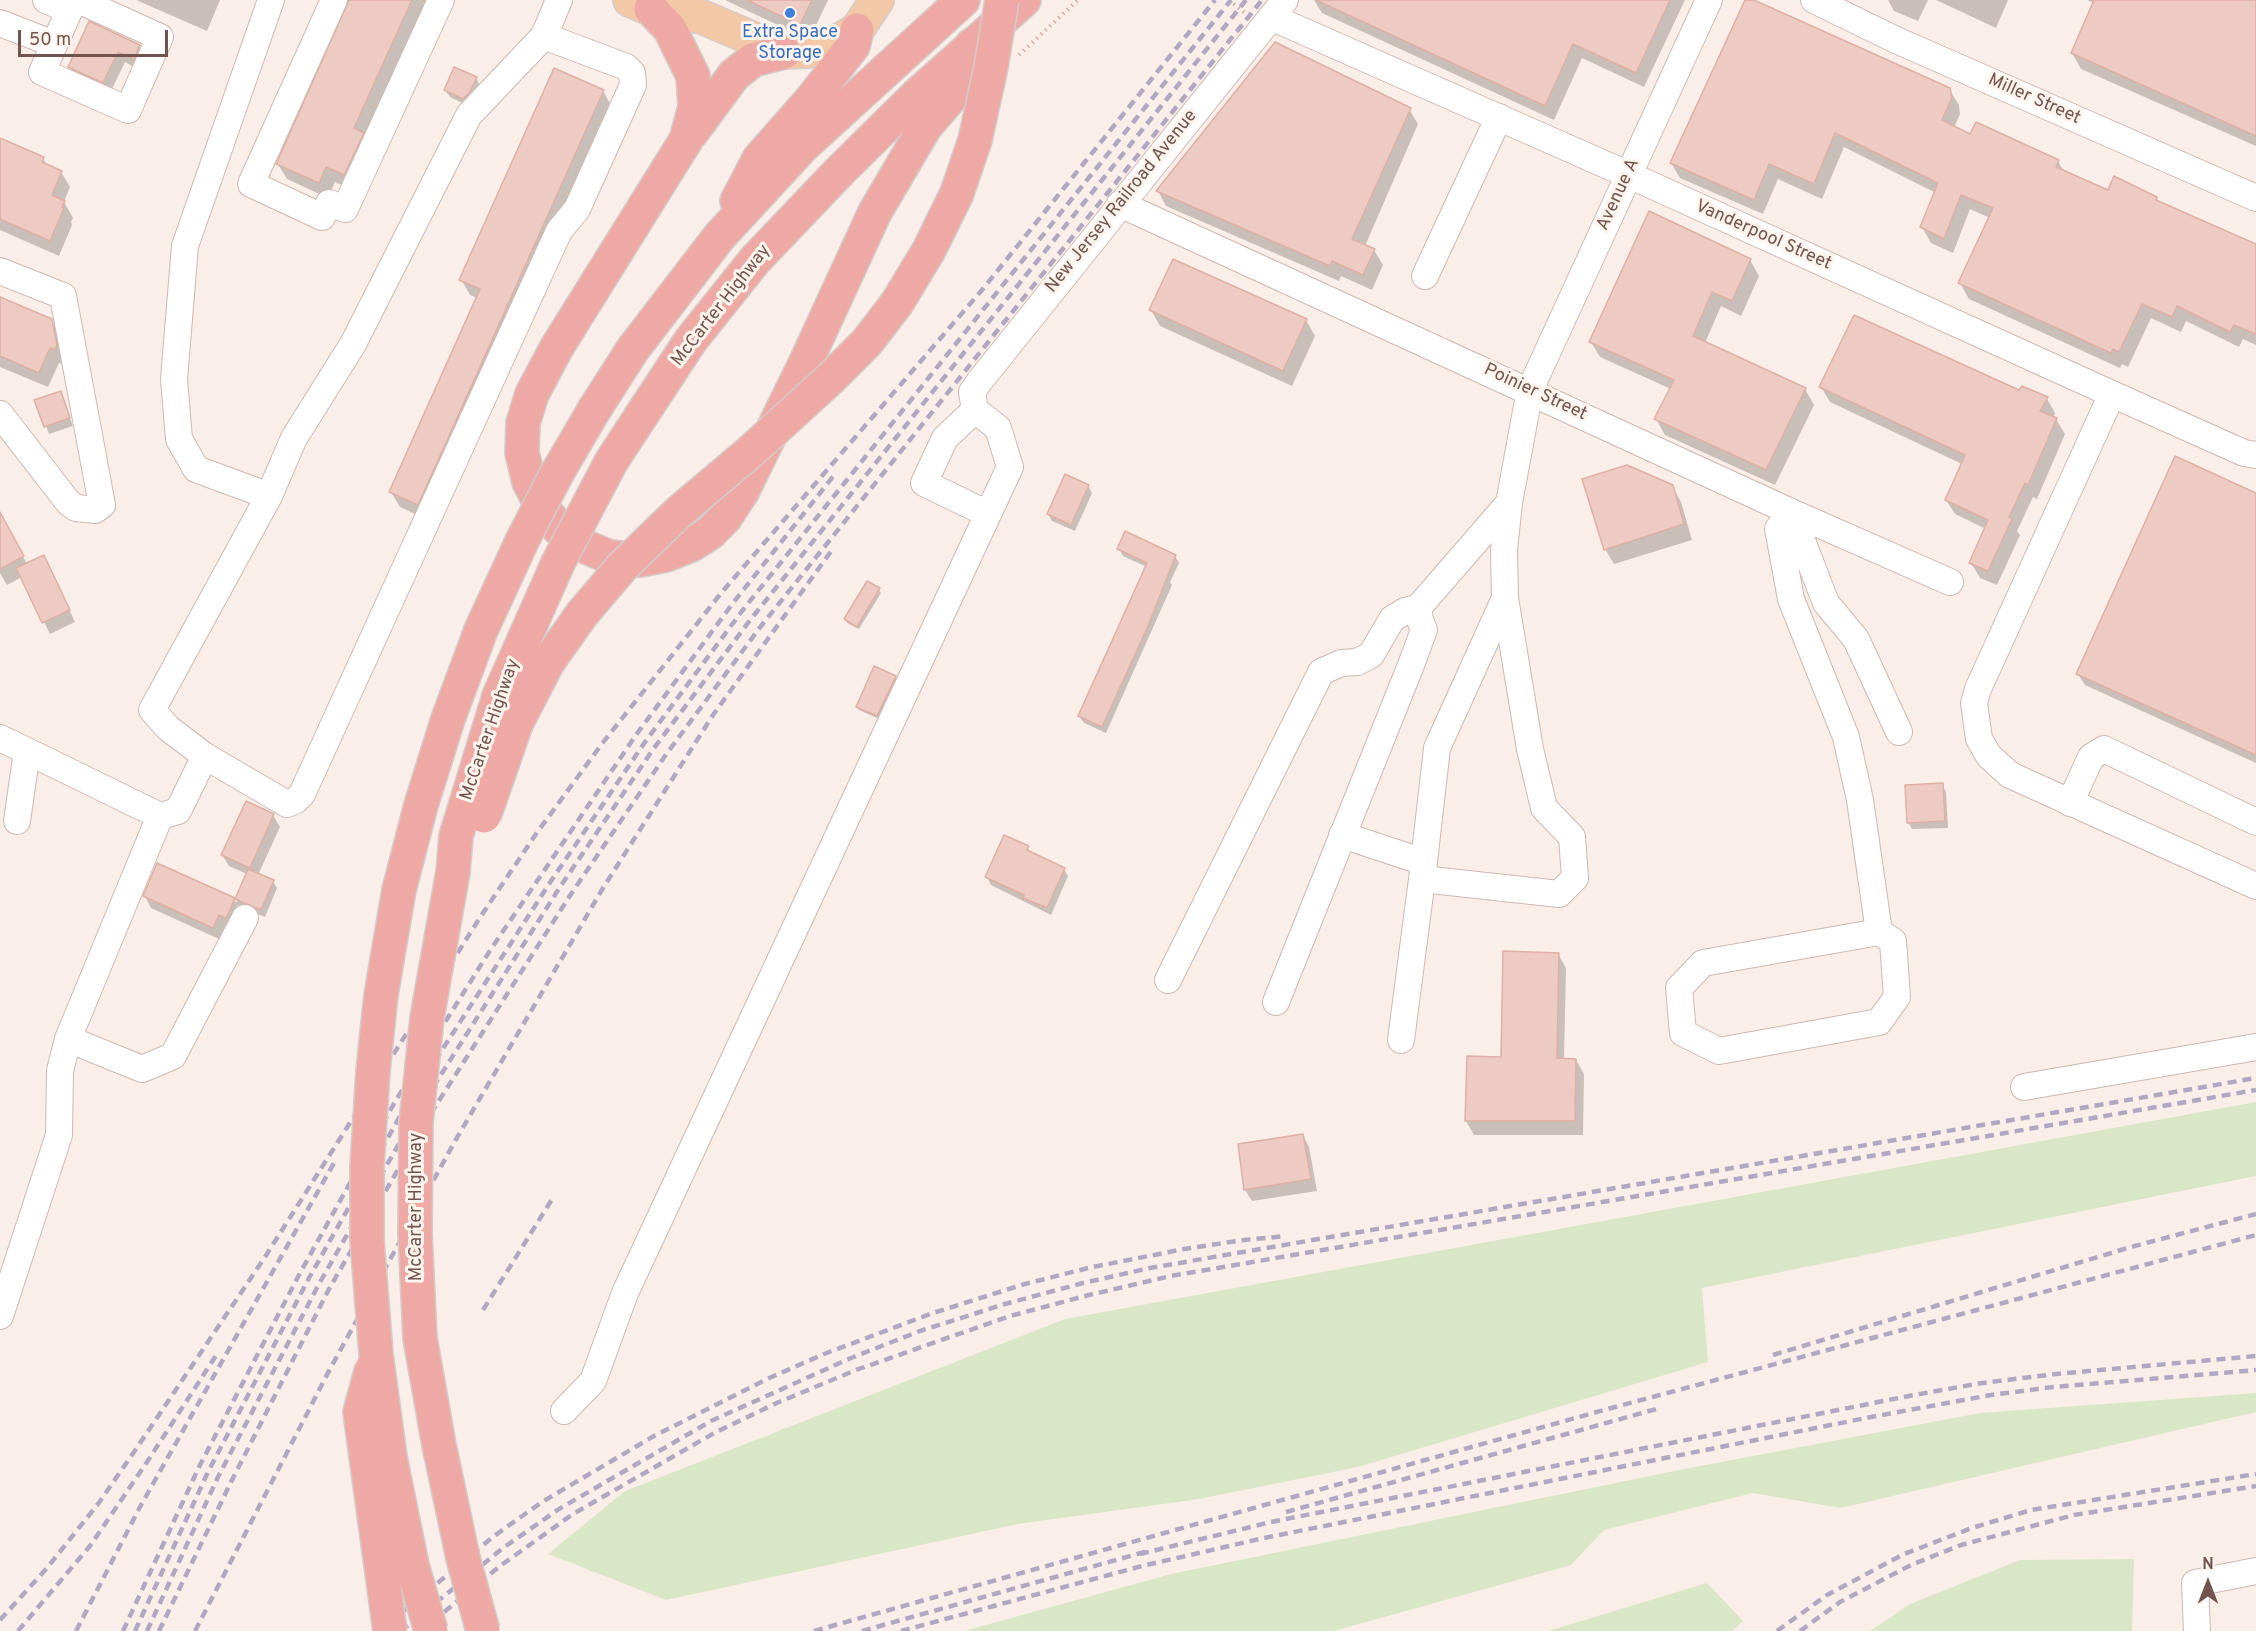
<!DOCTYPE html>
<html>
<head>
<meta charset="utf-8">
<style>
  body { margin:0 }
  #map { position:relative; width:2256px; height:1631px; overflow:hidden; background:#faefe8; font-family:Overpass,sans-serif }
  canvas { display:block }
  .north { position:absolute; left:2178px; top:1553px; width:60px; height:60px; -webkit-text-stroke:4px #fdf4ee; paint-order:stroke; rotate:0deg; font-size:16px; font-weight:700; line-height:24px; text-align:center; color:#72544e }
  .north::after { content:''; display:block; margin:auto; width:21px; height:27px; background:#72544e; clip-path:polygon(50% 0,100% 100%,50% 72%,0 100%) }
  .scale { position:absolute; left:18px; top:30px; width:150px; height:27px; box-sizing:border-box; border:3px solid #72544e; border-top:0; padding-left:8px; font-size:18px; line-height:21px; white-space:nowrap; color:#72544e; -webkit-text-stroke:4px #fdf4ee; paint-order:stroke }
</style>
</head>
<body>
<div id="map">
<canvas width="2256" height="1631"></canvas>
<div class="north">N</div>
<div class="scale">50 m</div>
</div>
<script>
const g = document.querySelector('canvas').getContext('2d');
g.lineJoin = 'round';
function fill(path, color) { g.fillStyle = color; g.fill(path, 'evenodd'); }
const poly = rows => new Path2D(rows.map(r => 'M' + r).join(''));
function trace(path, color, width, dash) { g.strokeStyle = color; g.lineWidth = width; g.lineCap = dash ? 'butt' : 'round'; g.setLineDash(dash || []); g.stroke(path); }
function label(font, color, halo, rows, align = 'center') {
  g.font = font + ' Overpass,sans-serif'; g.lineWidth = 6; g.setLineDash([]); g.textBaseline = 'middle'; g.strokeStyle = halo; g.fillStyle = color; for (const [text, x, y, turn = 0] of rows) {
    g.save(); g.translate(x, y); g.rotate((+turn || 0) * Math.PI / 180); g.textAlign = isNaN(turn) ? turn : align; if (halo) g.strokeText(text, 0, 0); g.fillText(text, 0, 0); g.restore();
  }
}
fill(poly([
  [2256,1102,2256,1176,1702,1288,1708,1362,1358,1467,1199,1499,1018,1524,666,1600,548,1554,625,1491,1065,1319],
  [2256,1393,2256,1412,1841,1508,1753,1493,1604,1530,1571,1565,1334,1631,964,1631,1171,1574,1679,1470,1980,1413],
  [2134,1559,2132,1631,1870,1631,1910,1604,2020,1560],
  [1707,1583,1743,1621,1732,1631,1548,1631]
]), '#dae7c7');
fill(poly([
  [136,0,220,0,207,31],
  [349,0,427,0,353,190,335,182,328,198,287,179,278,164],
  [725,0,828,0,809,40],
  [1314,0,1685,0,1644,87,1582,58,1554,120,1322,13],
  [1747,0,1949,89,1959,105,1960,114,1954,128,1970,136,2058,161,2064,172,2109,192,2156,198,2159,202,2256,246,2256,345,2243,339,2239,347,2186,321,2181,332,2151,318,2128,367,2122,364,2120,368,1969,299,1960,283,1990,218,1970,209,1953,253,1931,243,1922,227,1936,193,1844,147,1822,199,1778,179,1763,214,1680,178,1671,163],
  [1888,0,1928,0,1918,21,1894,11],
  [1936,0,2008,0,1996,28],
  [2256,0,2256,146,2081,69,2072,53,2094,3,2087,0],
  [89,23,139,46,146,57,140,70,125,62,110,93,77,79,70,67],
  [476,78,480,86,468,106,450,97,445,90],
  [603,91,612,107,426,519,400,507,391,492,477,298,470,295,461,279],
  [1409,109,1418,124,1365,246,1374,250,1383,265,1372,290,1341,276,1339,281,1166,206,1158,191],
  [0,145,43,158,47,166,61,172,70,187,64,202,73,218,71,222,72,225,59,256,0,230],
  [1750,260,1759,276,1741,316,1721,306,1705,343,1805,389,1814,405,1775,485,1665,435,1656,419,1671,389,1600,357,1591,342],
  [0,298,51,320,60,336,64,365,59,363,48,387,0,367],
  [1151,310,1306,320,1315,336,1292,386,1160,326],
  [1821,387,2020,392,2047,399,2055,413,2053,418,2056,419,2065,434,2037,499,2033,497,2017,531,2020,535,1997,585,1980,578,1971,563,1986,529,1955,514,1946,500,1962,464,1830,402],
  [60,393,73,426,49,434,36,401],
  [1088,486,1092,493,1075,531,1052,521,1048,514],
  [1672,486,1681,502,1692,540,1614,564,1605,549],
  [2256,494,2256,763,2085,685,2078,674],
  [0,514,27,564,50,568,75,622,50,634,22,577,7,585,0,573],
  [1119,548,1175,556,1179,563,1170,582,1172,585,1106,733,1084,723,1079,716,1147,567,1123,556],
  [879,590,881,593,859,629,847,623,845,619],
  [895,677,897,680,879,719,859,710,857,707],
  [1942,784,1946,792,1948,828,1912,829,1908,822],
  [273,815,280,827,258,875,273,881,277,888,265,917,237,905,240,911,232,929,225,926,219,939,151,908,145,896,234,899,236,903,247,874,229,866,222,855],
  [1028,848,1031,854,1064,869,1068,876,1051,915,991,885,987,877],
  [1558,954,1566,968,1564,1060,1576,1060,1584,1074,1583,1135,1474,1135,1466,1121],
  [1303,1135,1309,1147,1317,1191,1252,1201,1245,1190]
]), '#0003');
const building = poly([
  [349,0,412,0,354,128,364,133,344,175,326,167,319,183,276,164,349,0],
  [747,0,812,0,800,25,747,0],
  [1316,0,1670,0,1636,73,1573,44,1545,106,1316,0],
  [1745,0,1754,0,1950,88,1952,98,1942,120,1970,134,1976,122,2059,160,2056,167,2108,190,2114,176,2157,197,2156,200,2256,244,2256,334,2234,325,2230,332,2177,306,2172,317,2142,304,2119,352,2113,349,2111,353,1958,283,1993,208,1961,195,1944,239,1920,227,1938,183,1835,133,1814,184,1769,164,1754,200,1670,163,1745,0],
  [2094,0,2256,0,2256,136,2071,53,2094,0],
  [89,21,140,45,134,59,118,52,103,83,68,67,89,21],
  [1275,42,1411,108,1352,239,1375,249,1363,275,1332,261,1330,266,1156,191,1275,42],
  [454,67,477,77,470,92,463,99,444,90,454,67],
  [554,68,604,90,418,505,389,492,480,289,459,280,554,68],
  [0,138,44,157,42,162,62,171,52,195,65,201,62,207,64,208,50,241,0,219,0,138],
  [1649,211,1751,259,1732,301,1712,292,1693,336,1806,388,1766,470,1654,419,1674,380,1589,342,1649,211],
  [1173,259,1307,319,1283,371,1149,310,1173,259],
  [0,297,52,319,57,345,55,350,50,348,39,373,0,356,0,297],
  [1854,315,2019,390,2022,386,2048,397,2040,411,2057,418,2028,485,2025,483,2009,517,2012,519,1988,571,1969,563,1988,520,1945,500,1965,455,1819,387,1854,315],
  [61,391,70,418,44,427,34,400,61,391],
  [2175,456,2256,493,2256,755,2076,674,2175,456],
  [1627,465,1673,485,1684,524,1604,550,1582,479,1627,465],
  [1065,474,1089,485,1071,525,1047,514,1065,474],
  [0,512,24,556,0,569,0,512],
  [1125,531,1176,555,1148,626,1102,727,1078,716,1147,563,1117,549,1125,531],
  [44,555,70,610,42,623,16,568,44,555],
  [867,581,880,588,857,627,844,619,867,581],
  [874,666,896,676,877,716,856,707,874,666],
  [1943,783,1945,821,1907,823,1905,785,1943,783],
  [246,801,274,814,250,868,221,855,246,801],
  [1004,835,1029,846,1027,850,1065,868,1047,908,1023,898,1024,895,985,877,1004,835],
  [157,863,235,898,226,919,219,915,213,928,143,896,157,863],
  [248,869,274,880,261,910,235,899,248,869],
  [1503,951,1559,953,1557,1058,1576,1059,1575,1121,1465,1121,1467,1056,1501,1057,1503,951],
  [1303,1134,1311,1179,1244,1190,1238,1144,1303,1134]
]);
fill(building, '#edcbc2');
trace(building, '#deafa4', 1.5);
const minor = poly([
  [46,0,69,10],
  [74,0,42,72,128,110,160,37,78,0],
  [334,0,251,184,322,217,329,203,345,209,441,0],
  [1814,0,1896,40,2256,198],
  [1271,17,1629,175,2112,394,2244,453,2256,455],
  [0,23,54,44],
  [544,36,626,67,632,73,633,85,577,209,559,231,302,794,295,801,287,804,205,756,168,728,152,710,269,496,294,438,353,344,469,115,544,36,559,0],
  [1120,204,1791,512,1950,582],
  [0,271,63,296,102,505,95,510,76,508,68,502,0,414],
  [1425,276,1499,117],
  [2112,394,1978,689,1974,703,1979,739,1989,756,2010,775,2256,886],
  [975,410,972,392,979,382,1285,0],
  [975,410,945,438,924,483,988,514],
  [269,496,196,469,179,439,174,379,185,246,271,0],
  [1505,598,1437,748,1422,879,1559,894,1575,878,1572,837,1544,808,1530,749,1505,598,1504,550,1509,503,1530,390,1709,0],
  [0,738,27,751,17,821],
  [27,751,160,816,178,811,205,756],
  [2070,803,2091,757,2104,749,2256,822],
  [1342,835,1424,862],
  [1879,932,1893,941,1897,997,1879,1022,1719,1051,1683,1033,1679,988,1703,963,1879,932,1860,800,1846,737,1791,599,1778,529,1791,512,1826,603,1856,639,1899,732],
  [1168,980,1321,672,1341,663,1357,662,1371,655,1392,619,1405,611,1418,608],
  [1276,1002,1411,665,1424,630,1420,620,1418,608,1509,503],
  [68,1039,142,1069,173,1056,245,918],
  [1401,1040,1422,879],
  [2024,1087,2256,1047],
  [0,1316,59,1135,60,1071,68,1039,160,816],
  [564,1411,593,1381,625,1293,1010,467,998,428,975,410],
  [2197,1631,2195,1583,2256,1571]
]);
const major = poly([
  [630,0,651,9,702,17,784,52,808,51,835,43,857,30,877,0]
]);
const highway = poly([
  [651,9,670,29,693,76,695,107,686,140,557,347,532,394,523,423,522,453,529,482,542,507,559,529,586,547,610,557,640,560,666,555,691,545,710,533,725,518,742,492,804,366,875,212,925,127,950,98,972,45],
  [692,132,734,75,753,60,784,52],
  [737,201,759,159,811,100,853,46,857,30],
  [594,410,633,349,719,237,802,147,963,0],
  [641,416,691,340,755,260,839,172,917,95,1024,0]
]);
trace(minor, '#cdb8b2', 28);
trace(major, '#d5ccca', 36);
trace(highway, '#d5ccca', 36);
trace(poly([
  [1229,0,1246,14],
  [1019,55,1078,0]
]), '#d2aea5', 4, [1.5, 4.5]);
trace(minor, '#fff', 26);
trace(major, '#f3c8a6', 33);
trace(highway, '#efa9a4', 33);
trace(poly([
  [483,1310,554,1196],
  [1773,1355,2131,1247,2256,1214],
  [1286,1512,1660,1408],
  [1140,1554,1271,1522,1914,1395,1982,1383,2056,1374,2256,1356],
  [0,1620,47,1568,98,1504,134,1452,265,1257,481,916,536,834,601,745,722,592,982,290,1215,0],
  [18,1631,90,1546,147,1462,217,1354],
  [76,1631,141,1505,334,1163],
  [123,1631,199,1467,300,1273,396,1100,491,949,636,735,733,603,835,474],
  [135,1631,208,1472,309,1278,404,1109,551,881,645,742,742,611,1231,0],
  [147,1631,218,1477,319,1284,416,1114,560,887,654,748,751,619,1246,0],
  [159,1631,231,1482,329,1289,426,1121,571,894,665,756,761,626,1262,0],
  [195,1631,330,1369,455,1141,603,888,713,715,832,550],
  [380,1631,494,1536,542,1502,654,1436,767,1379,824,1354,933,1313,1025,1284,1088,1268,1184,1249,1244,1240,1286,1236],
  [401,1631,503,1548,559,1509,711,1421,851,1358,920,1331,1005,1304,1083,1283,1150,1268,2256,1078],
  [421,1631,500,1566,573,1514,716,1432,779,1402,856,1370,1010,1316,1089,1295,1171,1276,2256,1090],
  [814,1631,1604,1410,2256,1235],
  [862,1631,1148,1551],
  [901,1631,1142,1566,1264,1538,1871,1417,1991,1395,2053,1387,2256,1370],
  [1777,1631,1827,1595,1904,1554,1972,1528,2031,1510,2256,1474],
  [1800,1631,1840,1602,1911,1565,1961,1545,2074,1515,2256,1486]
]), '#b1a7c3', 4.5, [9, 6]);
const highwayBridge = poly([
  [484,816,516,724,548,662,582,614,622,567,680,511,750,452,831,378,867,342,897,303,929,250,957,193,975,140,991,67,1002,0],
  [372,1368,360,1412,390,1631],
  [431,1631,412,1565,390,1457,376,1354,367,1240,367,1167,373,1071,381,995,399,890,421,805,448,719,481,630,522,541,556,475,594,410],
  [483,1631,463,1558,439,1445,420,1338,415,1233,416,1123,427,1018,453,872,456,836,499,696,558,563,611,462,641,416]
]);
trace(highwayBridge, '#d5ccca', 36, []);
trace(highwayBridge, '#efa9a4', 33);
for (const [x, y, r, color] of [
  [790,13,6,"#3f7fe0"]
]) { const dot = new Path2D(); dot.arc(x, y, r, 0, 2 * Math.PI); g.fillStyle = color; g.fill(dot); trace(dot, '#fdf4ee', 2); }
label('18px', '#366cbe', '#fdf4ee', [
  ["Extra Space",790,33],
  ["Storage",790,54]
]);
label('18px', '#72544e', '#fdf4ee', [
  ["Miller Street",2034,100,24],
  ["Avenue A",1619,195,-65],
  ["New Jersey Railroad Avenue",1122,202,-51],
  ["Vanderpool Street",1763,236,24],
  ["McCarter Highway",722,306,-52],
  ["Poinier Street",1535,393,25],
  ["McCarter Highway",491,730,-71],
  ["McCarter Highway",417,1207,-90]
]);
</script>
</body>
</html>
